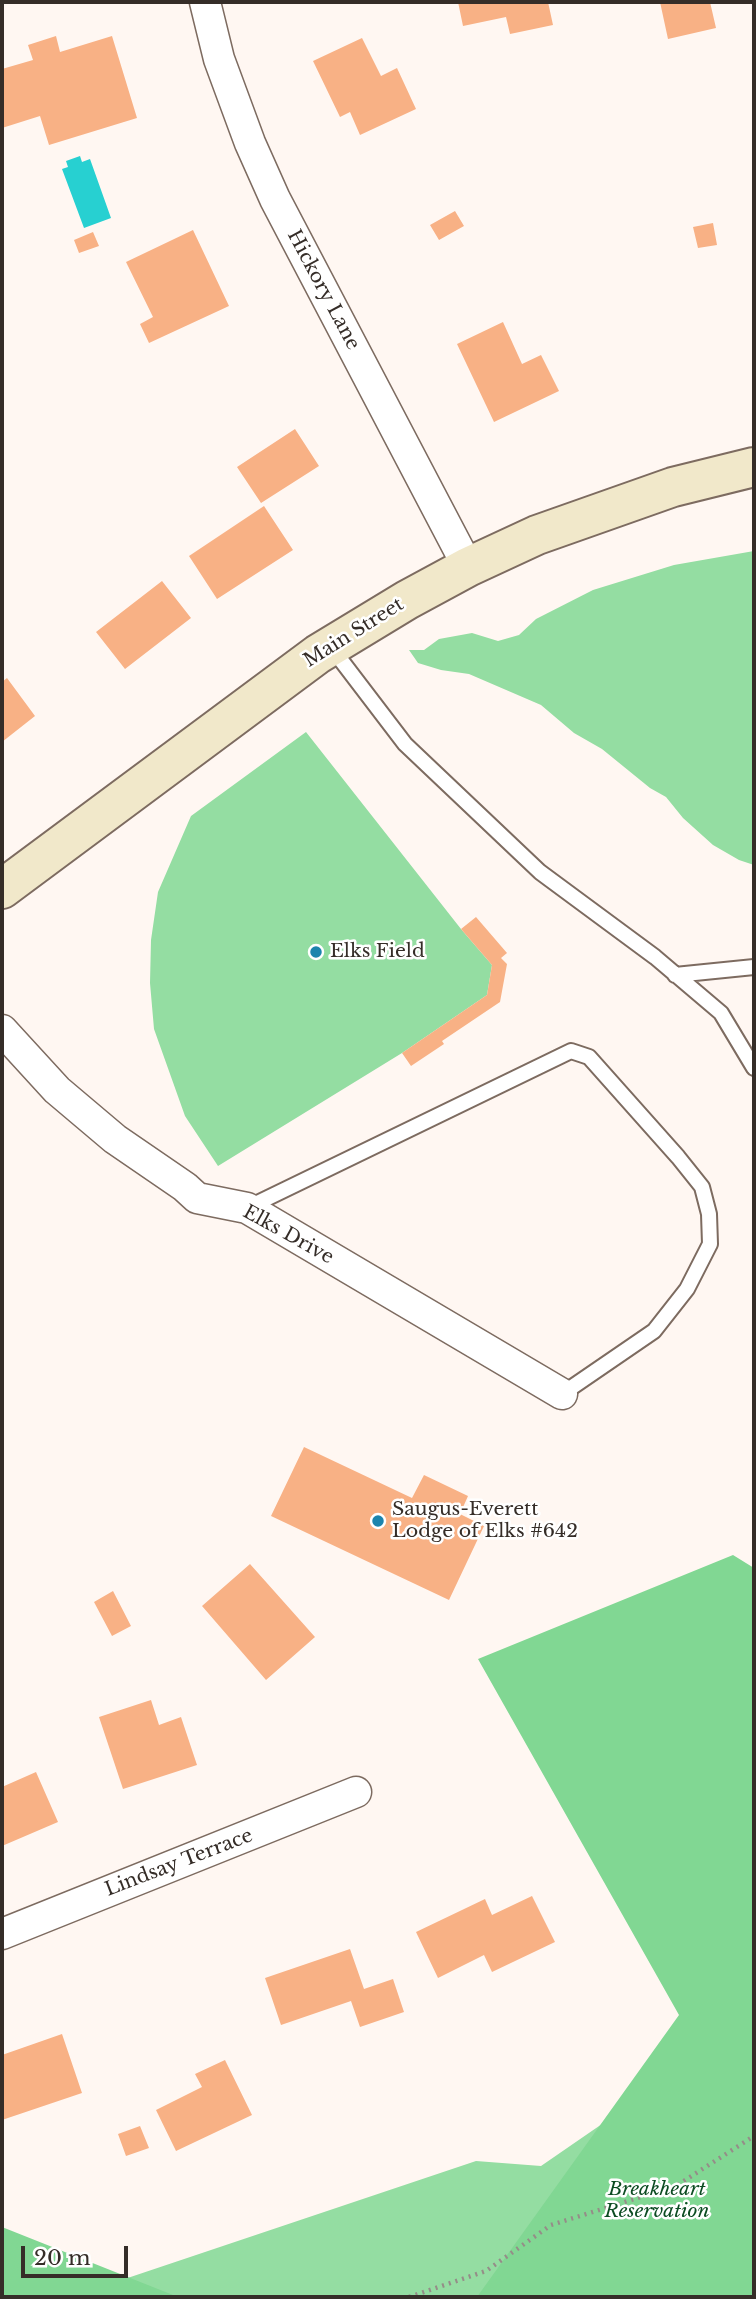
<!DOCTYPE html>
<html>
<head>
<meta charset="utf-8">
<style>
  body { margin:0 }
  #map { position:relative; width:756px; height:2299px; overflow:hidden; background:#fff7f2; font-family:"Libre Baskerville",serif }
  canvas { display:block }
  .frame { position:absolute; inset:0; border:4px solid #352d28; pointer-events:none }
  .scale { position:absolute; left:21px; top:2246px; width:107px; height:32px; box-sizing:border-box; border:4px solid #352d28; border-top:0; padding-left:9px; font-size:21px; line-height:24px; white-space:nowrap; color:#352d28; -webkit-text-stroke:5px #fff; paint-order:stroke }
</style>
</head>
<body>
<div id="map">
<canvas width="756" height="2299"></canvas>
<div class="frame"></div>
<div class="scale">20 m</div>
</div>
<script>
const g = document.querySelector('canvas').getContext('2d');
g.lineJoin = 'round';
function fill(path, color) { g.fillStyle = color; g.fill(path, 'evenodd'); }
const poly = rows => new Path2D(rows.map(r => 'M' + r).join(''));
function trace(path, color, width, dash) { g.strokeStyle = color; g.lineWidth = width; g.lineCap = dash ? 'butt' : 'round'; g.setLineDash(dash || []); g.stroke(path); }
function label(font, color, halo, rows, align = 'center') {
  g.font = font + ' "Libre Baskerville",serif'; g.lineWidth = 5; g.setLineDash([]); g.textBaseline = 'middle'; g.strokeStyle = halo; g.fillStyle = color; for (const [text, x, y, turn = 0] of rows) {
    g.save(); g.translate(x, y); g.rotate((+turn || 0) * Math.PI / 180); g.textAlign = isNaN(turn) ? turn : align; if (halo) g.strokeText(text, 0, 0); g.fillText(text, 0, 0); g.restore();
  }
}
fill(poly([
  [754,551,754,865,739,860,713,845,683,818,666,797,650,788,602,749,574,733,541,705,469,674,441,670,418,663,409,650,424,650,439,639,472,633,498,641,519,635,536,619,593,590,674,565],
  [306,732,461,929,492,965,487,995,402,1053,218,1166,185,1116,154,1029,150,983,151,940,158,892,191,816],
  [676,2073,754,2297,71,2297,476,2161,541,2166]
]), '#94dda2');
fill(poly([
  [733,1555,754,1568,754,2297,477,2297,679,2015,478,1659],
  [2,2227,178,2297,2,2297]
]), '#81d793');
fill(poly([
  [80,156,82,162,90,159,111,218,84,228,62,169,68,167,66,161]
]), '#27d0d1');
fill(poly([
  [458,2,548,2,553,25,510,34,506,17,463,26],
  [660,2,710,2,716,28,668,39],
  [56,36,60,52,112,36,137,118,49,145,40,116,2,128,2,69,33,60,28,45],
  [362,38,381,76,397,68,416,109,360,135,350,112,340,117,313,61],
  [455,211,464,226,439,240,430,225],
  [713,223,717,245,698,248,693,227],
  [193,230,229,306,149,343,140,324,153,317,126,262],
  [93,232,99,246,79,253,74,240],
  [503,322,522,364,541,355,559,391,494,422,457,344],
  [295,429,319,466,261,503,237,467],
  [264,506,293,550,217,599,189,556],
  [162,581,191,618,125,669,96,632],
  [7,678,35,716,2,742,2,682],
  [476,917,507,953,501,958,507,964,500,1002,442,1041,444,1044,411,1066,402,1053,487,995,492,965,461,929],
  [304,1447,412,1498,424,1475,468,1496,460,1514,484,1526,449,1600,271,1516],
  [250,1564,315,1637,266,1680,202,1606],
  [113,1591,131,1626,112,1636,94,1602],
  [151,1700,159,1725,181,1717,197,1765,123,1789,99,1717],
  [36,1772,58,1822,2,1846,2,1787],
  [532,1896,555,1942,492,1972,484,1955,438,1978,416,1932,485,1899,492,1915],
  [350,1949,364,1989,393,1979,404,2012,360,2027,351,2001,281,2025,265,1978],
  [62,2034,82,2093,2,2120,2,2055],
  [225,2060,252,2115,176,2151,156,2110,202,2087,195,2074],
  [140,2126,149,2148,126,2156,118,2134]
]), '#f8b185');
const service = poly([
  [331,647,405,744,540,872,655,957,721,1013,754,1068],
  [675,975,754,967],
  [247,1208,571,1051,589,1057,678,1157,702,1187,709,1214,710,1244,687,1289,654,1331,562,1394]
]);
const minor = poly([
  [205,2,219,59,250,143,275,199,468,567],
  [2,1030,57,1090,115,1139,185,1187,197,1198,247,1208,562,1394],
  [2,1934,356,1792]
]);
const secondary = poly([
  [2,889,318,654,407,600,468,567,537,535,673,487,754,467]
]);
trace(service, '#7d6b60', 18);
trace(minor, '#7d6b60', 33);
trace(secondary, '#7d6b60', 42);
trace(poly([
  [409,2297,486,2271,551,2225,676,2186,754,2136]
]), '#958d88', 4.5, [2, 5]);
trace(service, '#fff', 14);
trace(minor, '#fff', 30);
trace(secondary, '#f1e8ca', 38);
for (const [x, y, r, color] of [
  [316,952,7,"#1c84ad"],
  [378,1521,7,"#1c84ad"]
]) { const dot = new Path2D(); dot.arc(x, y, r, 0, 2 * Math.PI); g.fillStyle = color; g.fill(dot); trace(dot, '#fff', 2.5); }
label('19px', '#352d28', '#fff', [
  ["Hickory Lane",323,290,62],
  ["Main Street",354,633,-32],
  ["Elks Drive",288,1235,29],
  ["Lindsay Terrace",179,1863,-21]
]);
label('19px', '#352d28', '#fff', [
  ["Elks Field",330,952],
  ["Saugus-Everett",392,1510],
  ["Lodge of Elks #642",392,1532]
], 'left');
label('italic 19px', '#0c4c22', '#fff', [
  ["Breakheart",657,2190],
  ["Reservation",657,2212]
]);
</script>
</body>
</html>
